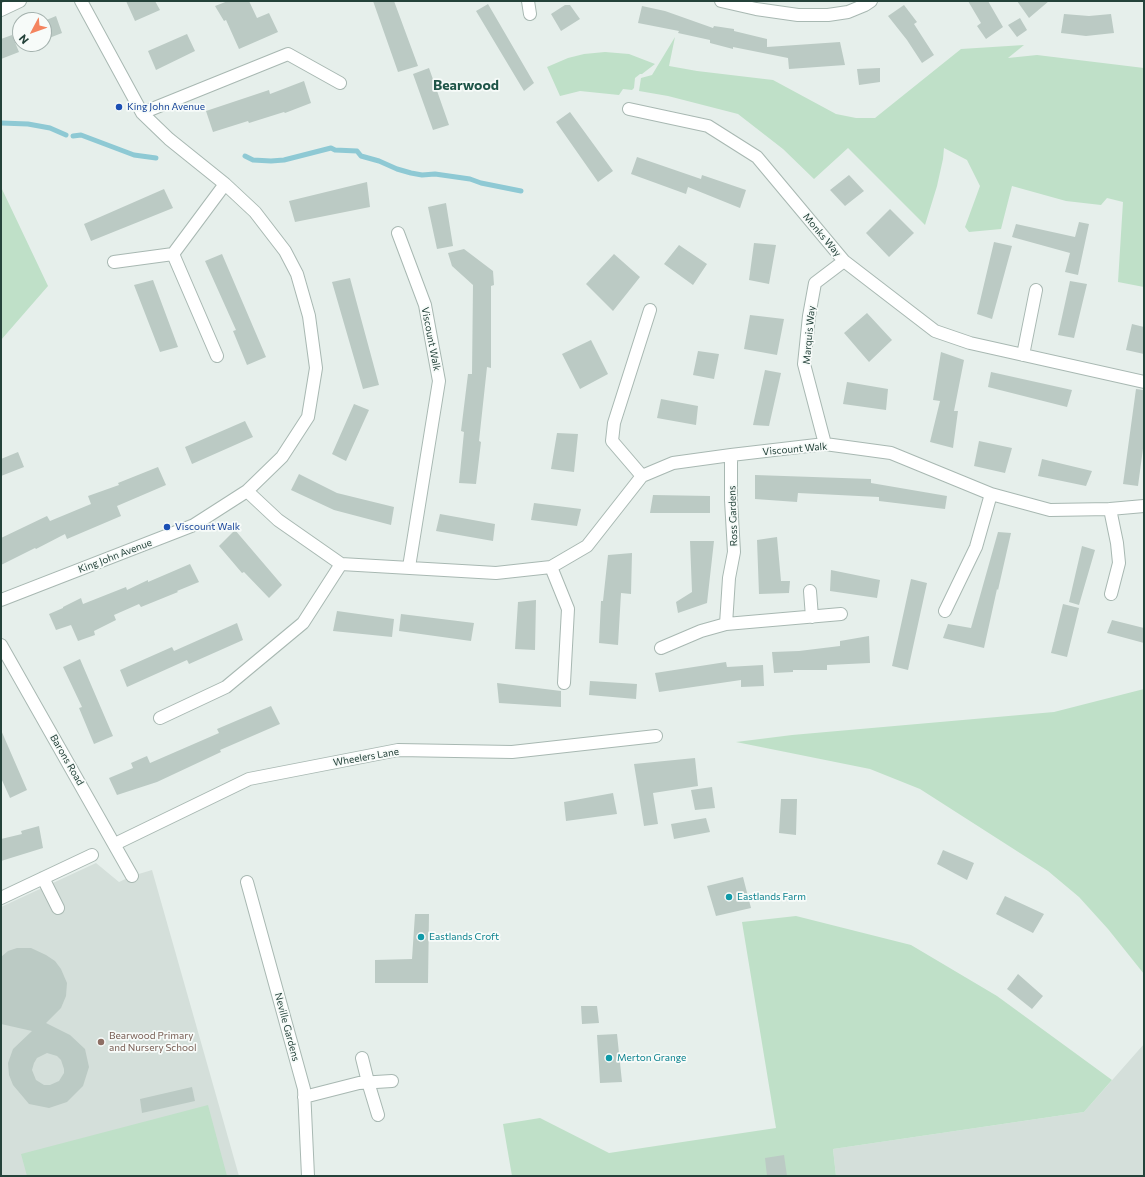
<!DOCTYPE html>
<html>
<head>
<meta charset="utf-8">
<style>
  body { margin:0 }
  #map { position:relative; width:1145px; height:1177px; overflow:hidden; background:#e6efeb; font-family:Commissioner,sans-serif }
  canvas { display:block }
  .frame { position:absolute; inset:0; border:2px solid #24423a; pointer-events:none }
  .north { position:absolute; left:12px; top:12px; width:40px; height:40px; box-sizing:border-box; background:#f7fbf9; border:1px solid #a3b1ad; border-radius:50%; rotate:229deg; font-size:11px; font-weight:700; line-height:16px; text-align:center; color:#24423a }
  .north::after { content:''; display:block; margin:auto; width:14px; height:18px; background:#f4845f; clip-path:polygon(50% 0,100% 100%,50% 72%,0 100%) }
</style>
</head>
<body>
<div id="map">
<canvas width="1145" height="1177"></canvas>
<div class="frame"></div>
<div class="north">N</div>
</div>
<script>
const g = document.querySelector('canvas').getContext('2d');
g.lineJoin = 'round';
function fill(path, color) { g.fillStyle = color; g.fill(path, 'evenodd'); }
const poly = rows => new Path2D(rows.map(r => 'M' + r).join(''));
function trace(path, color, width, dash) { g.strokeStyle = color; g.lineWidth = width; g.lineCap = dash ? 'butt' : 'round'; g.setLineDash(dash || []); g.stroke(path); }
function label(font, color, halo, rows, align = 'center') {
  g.font = font + ' Commissioner,sans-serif'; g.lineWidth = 3.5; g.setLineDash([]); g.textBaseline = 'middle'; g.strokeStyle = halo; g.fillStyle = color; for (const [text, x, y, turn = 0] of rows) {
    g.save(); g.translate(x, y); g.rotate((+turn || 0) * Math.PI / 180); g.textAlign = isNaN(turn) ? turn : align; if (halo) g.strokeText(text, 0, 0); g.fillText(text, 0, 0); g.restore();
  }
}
fill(poly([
  [96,863,119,882,132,876,152,870,239,1176,1,1176,1,907],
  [1144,1044,1144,1176,836,1176,833,1149,1084,1112]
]), '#d4dfda');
fill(poly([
  [675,37,669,66,697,71,773,80,836,114,856,118,875,118,961,49,1024,45,1008,58,1037,55,1144,68,1144,287,1118,282,1123,202,1107,198,1101,205,1066,201,1012,186,1001,229,969,232,965,227,980,186,967,160,944,148,943,159,937,186,925,225,848,148,814,179,783,149,738,114,668,96,639,91,641,78,652,75],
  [605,52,629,54,655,64,642,74,640,74,635,78,634,88,632,90,623,89,619,95,580,91,560,96,547,67,568,58,584,54],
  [1,187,48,286,1,340],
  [1144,689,1144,974,1108,929,1079,897,1048,871,920,789,870,769,736,742,792,735,1054,712],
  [796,916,911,945,997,996,1112,1080,1084,1112,833,1149,836,1176,512,1176,503,1124,540,1118,609,1153,776,1128,742,922],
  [208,1105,227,1176,27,1176,21,1154]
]), '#bfe0c8');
trace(poly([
  [1,123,28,124,50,128,66,135],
  [73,136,81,135,134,155,156,158],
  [245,156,253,160,271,161,284,160,331,148,335,150,357,151,361,156,379,161,397,169,411,173,422,175,435,174,470,179,481,183,521,191]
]), '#8ec9d4', 5);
fill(poly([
  [126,1,155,1,160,10,135,21],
  [228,1,249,1,257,18,269,13,278,32,239,49,226,20,224,21,215,6],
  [373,1,394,1,418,66,398,72],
  [968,1,988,1,1003,27,986,39,977,26,981,23],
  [1017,1,1049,1,1029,18],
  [488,4,534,83,524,91,476,11],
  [565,5,570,5,580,19,561,31,551,14],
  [904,5,917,22,914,24,934,55,922,63,907,40,888,16],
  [642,6,665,11,713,28,714,26,734,29,734,31,767,39,767,47,840,42,845,65,789,69,788,58,733,47,733,49,710,43,710,40,678,33,679,31,638,23],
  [1064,14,1089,16,1111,14,1114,33,1086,36,1061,33],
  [56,16,62,33,44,40,44,21],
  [1020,18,1027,30,1017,37,1008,25],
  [187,34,195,51,156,70,148,51],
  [12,35,19,52,1,59,1,39],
  [429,68,449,125,433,130,413,74],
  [880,68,880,82,859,85,857,69],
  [304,81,311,103,285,113,284,112,249,123,248,121,213,132,206,111,269,90,270,94],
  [570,112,613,171,598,182,556,122],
  [637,157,701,179,702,175,746,190,740,208,688,187,686,194,631,174],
  [849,175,864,191,845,206,830,190],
  [367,182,370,207,295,222,289,201],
  [164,189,173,208,91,241,84,224],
  [446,203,453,246,437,249,428,207],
  [890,209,914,233,889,257,866,233],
  [1079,222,1089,224,1078,275,1065,272,1070,253,1012,237,1016,224,1075,237],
  [994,242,1012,246,992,319,977,314],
  [754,243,776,245,769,284,749,280],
  [679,245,707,264,693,285,664,264],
  [464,249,493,271,494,285,491,286,491,368,487,367,479,441,481,442,476,484,459,483,464,432,461,431,468,374,472,374,473,285,452,266,448,253],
  [222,254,266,357,247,365,233,331,236,330,205,261],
  [614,254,640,277,613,311,586,284],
  [350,278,379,385,363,389,332,282],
  [153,280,178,347,160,352,134,285],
  [1070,281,1087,284,1074,338,1058,335],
  [867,313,892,340,869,362,844,333],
  [750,315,784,319,777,355,744,349],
  [1132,324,1144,327,1144,354,1126,350],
  [591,340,608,374,580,389,562,354],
  [698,351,719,354,714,379,693,375],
  [941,352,964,360,954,411,958,411,953,448,930,442,940,401,933,400],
  [765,370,781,373,769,426,753,425],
  [991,372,1072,390,1067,407,988,387],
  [847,382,888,389,886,410,843,404],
  [1136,389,1144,390,1144,441,1138,486,1123,484],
  [661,399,698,406,696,425,657,418],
  [354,404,369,410,346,461,332,454],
  [245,421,253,437,192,464,185,447],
  [557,433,578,434,574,472,551,469],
  [979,441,1012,448,1005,473,974,466],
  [18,452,24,467,1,476,1,459],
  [1042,459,1092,471,1086,486,1038,476],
  [158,467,166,485,117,506,121,516,67,539,65,534,36,549,35,548,1,565,1,538,47,516,50,521,91,504,88,496,119,485,118,483],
  [299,474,337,493,394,507,391,525,334,510,291,490],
  [755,475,871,479,871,483,947,496,945,509,879,501,879,497,798,493,797,502,755,499],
  [653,495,710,496,710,513,650,513],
  [534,503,581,509,577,526,531,520],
  [440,514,495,524,493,541,436,531],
  [235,530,282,585,269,598,244,572,242,573,219,546],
  [998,532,1011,533,998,590,997,589,984,648,943,638,948,624,971,628],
  [777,537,781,581,790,581,789,593,759,594,757,540],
  [690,541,714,541,707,603,678,613,676,602,692,592],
  [1082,546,1095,550,1079,605,1069,602],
  [632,553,631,594,621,593,618,645,599,643,601,601,603,601,608,555],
  [190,564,199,582,177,591,178,592,141,607,139,604,114,615,116,620,94,631,95,635,78,641,71,625,56,630,49,614,63,608,63,607,81,598,83,604,126,587,127,590,148,580,148,582],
  [831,570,880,580,877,598,830,591],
  [911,579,927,583,908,670,892,666],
  [536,600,535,650,515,649,518,602],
  [1063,604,1079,608,1067,657,1051,653],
  [337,611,394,619,392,637,333,631],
  [401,614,474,623,471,641,399,631],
  [1112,620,1144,628,1144,643,1107,633],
  [237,623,243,640,189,664,187,660,127,687,120,670,172,647,174,651],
  [869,636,870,663,827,665,827,670,793,670,793,672,774,673,772,652,799,651,840,646,840,641],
  [80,659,113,736,94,744,79,708,82,707,63,667],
  [726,662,727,667,763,665,764,686,741,687,741,680,659,692,655,673],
  [590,681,637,684,636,699,589,695],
  [497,683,561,691,561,707,499,703],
  [271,706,280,724,220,750,221,752,157,782,117,795,109,778,133,768,131,763,147,756,150,763,219,733,217,729],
  [1,730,27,790,10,798,1,778],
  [695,758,698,786,653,793,658,824,644,826,634,764],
  [712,787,715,808,695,810,691,790],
  [613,793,617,814,566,821,564,802],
  [781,799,797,799,796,835,779,833],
  [706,818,710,832,674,839,671,824],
  [39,826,43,848,1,861,1,839,22,834,21,831],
  [943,850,974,863,967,880,937,864],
  [743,877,751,908,716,916,707,886],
  [1005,896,1044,914,1033,933,996,914],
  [415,914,429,914,428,983,375,983,375,960,412,959],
  [17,948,31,948,46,955,55,961,61,969,67,983,66,996,61,1008,46,1023,70,1035,85,1049,89,1067,83,1086,67,1102,49,1108,29,1104,13,1085,9,1075,8,1063,13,1049,32,1031,1,1024,1,957,8,951],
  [47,1053,57,1056,61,1060,64,1069,64,1073,59,1081,50,1085,44,1085,36,1080,32,1070,34,1063,37,1058],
  [1018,974,1043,996,1032,1009,1007,989],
  [581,1006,597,1006,599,1023,582,1024],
  [617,1034,622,1082,600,1083,597,1035],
  [192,1087,195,1101,142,1113,140,1099],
  [784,1155,787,1176,767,1176,765,1158]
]), '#bbcac4');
const minor = poly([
  [528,1,530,14],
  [721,1,756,9,798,15,828,15,848,12,865,5,871,1],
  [1,10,20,1],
  [629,109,708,126,757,157,844,261,935,331,970,343,1144,382],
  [142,113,288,54,340,83],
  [398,233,425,305,439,381,409,567],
  [114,262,173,254],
  [1023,355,1036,290],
  [217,356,173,254,225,184],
  [825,444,804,364,809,316,815,283,844,261],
  [642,476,612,441,614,423,650,310],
  [247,491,278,520,341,564,496,573,551,567,587,546,642,476,673,463,731,455,825,444,891,453,991,494,1050,510,1110,509,1144,506],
  [1110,509,1117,543,1119,563,1111,594],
  [551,567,568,609,564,683],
  [810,591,812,617],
  [1,600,194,525,247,491,282,457,308,417,316,368,309,316,297,274,285,251,255,212,225,184,169,139,142,113,81,1],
  [945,611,976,547,991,494],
  [726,624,729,578,734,552,731,500,731,455],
  [1,645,132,876],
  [661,648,701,631,726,624,841,614],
  [160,718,226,687,303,623,341,564],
  [115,844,249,779,398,750,512,752,656,736],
  [43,878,58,908],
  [247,882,304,1089,308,1176],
  [1,898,92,855],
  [362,1058,368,1082,378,1115],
  [304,1097,359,1083,392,1081]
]);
trace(minor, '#a8b8b2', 14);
trace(minor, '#fff', 12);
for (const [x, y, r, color] of [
  [119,107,4,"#1a4fb4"],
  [167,527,4,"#1a4fb4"],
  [729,897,4,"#0f9aa8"],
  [421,937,4,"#0f9aa8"],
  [101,1042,4,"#8d6e63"],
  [609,1058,4,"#0f9aa8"]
]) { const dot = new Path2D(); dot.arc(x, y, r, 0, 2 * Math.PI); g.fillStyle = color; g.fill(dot); trace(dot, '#f7fbf9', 1.5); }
label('10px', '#164399', '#f7fbf9', [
  ["King John Avenue",127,107],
  ["Viscount Walk",175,527]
], 'left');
label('10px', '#24423a', '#f7fbf9', [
  ["Monks Way",822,235,50],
  ["Marquis Way",809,335,-85],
  ["Viscount Walk",431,339,79],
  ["Viscount Walk",795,449,-5],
  ["Ross Gardens",733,516,-92],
  ["King John Avenue",115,556,-21],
  ["Wheelers Lane",366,757,-10],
  ["Barons Road",67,760,60],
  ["Neville Gardens",287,1027,75]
]);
label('10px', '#0d838f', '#f7fbf9', [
  ["Eastlands Farm",737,897],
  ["Eastlands Croft",429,937],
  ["Merton Grange",617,1058]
], 'left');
label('10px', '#785e54', '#f7fbf9', [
  ["Bearwood Primary",109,1036],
  ["and Nursery School",109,1048]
], 'left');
label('bold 14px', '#1f5548', '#f7fbf9', [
  ["Bearwood",466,85]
]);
</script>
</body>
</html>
